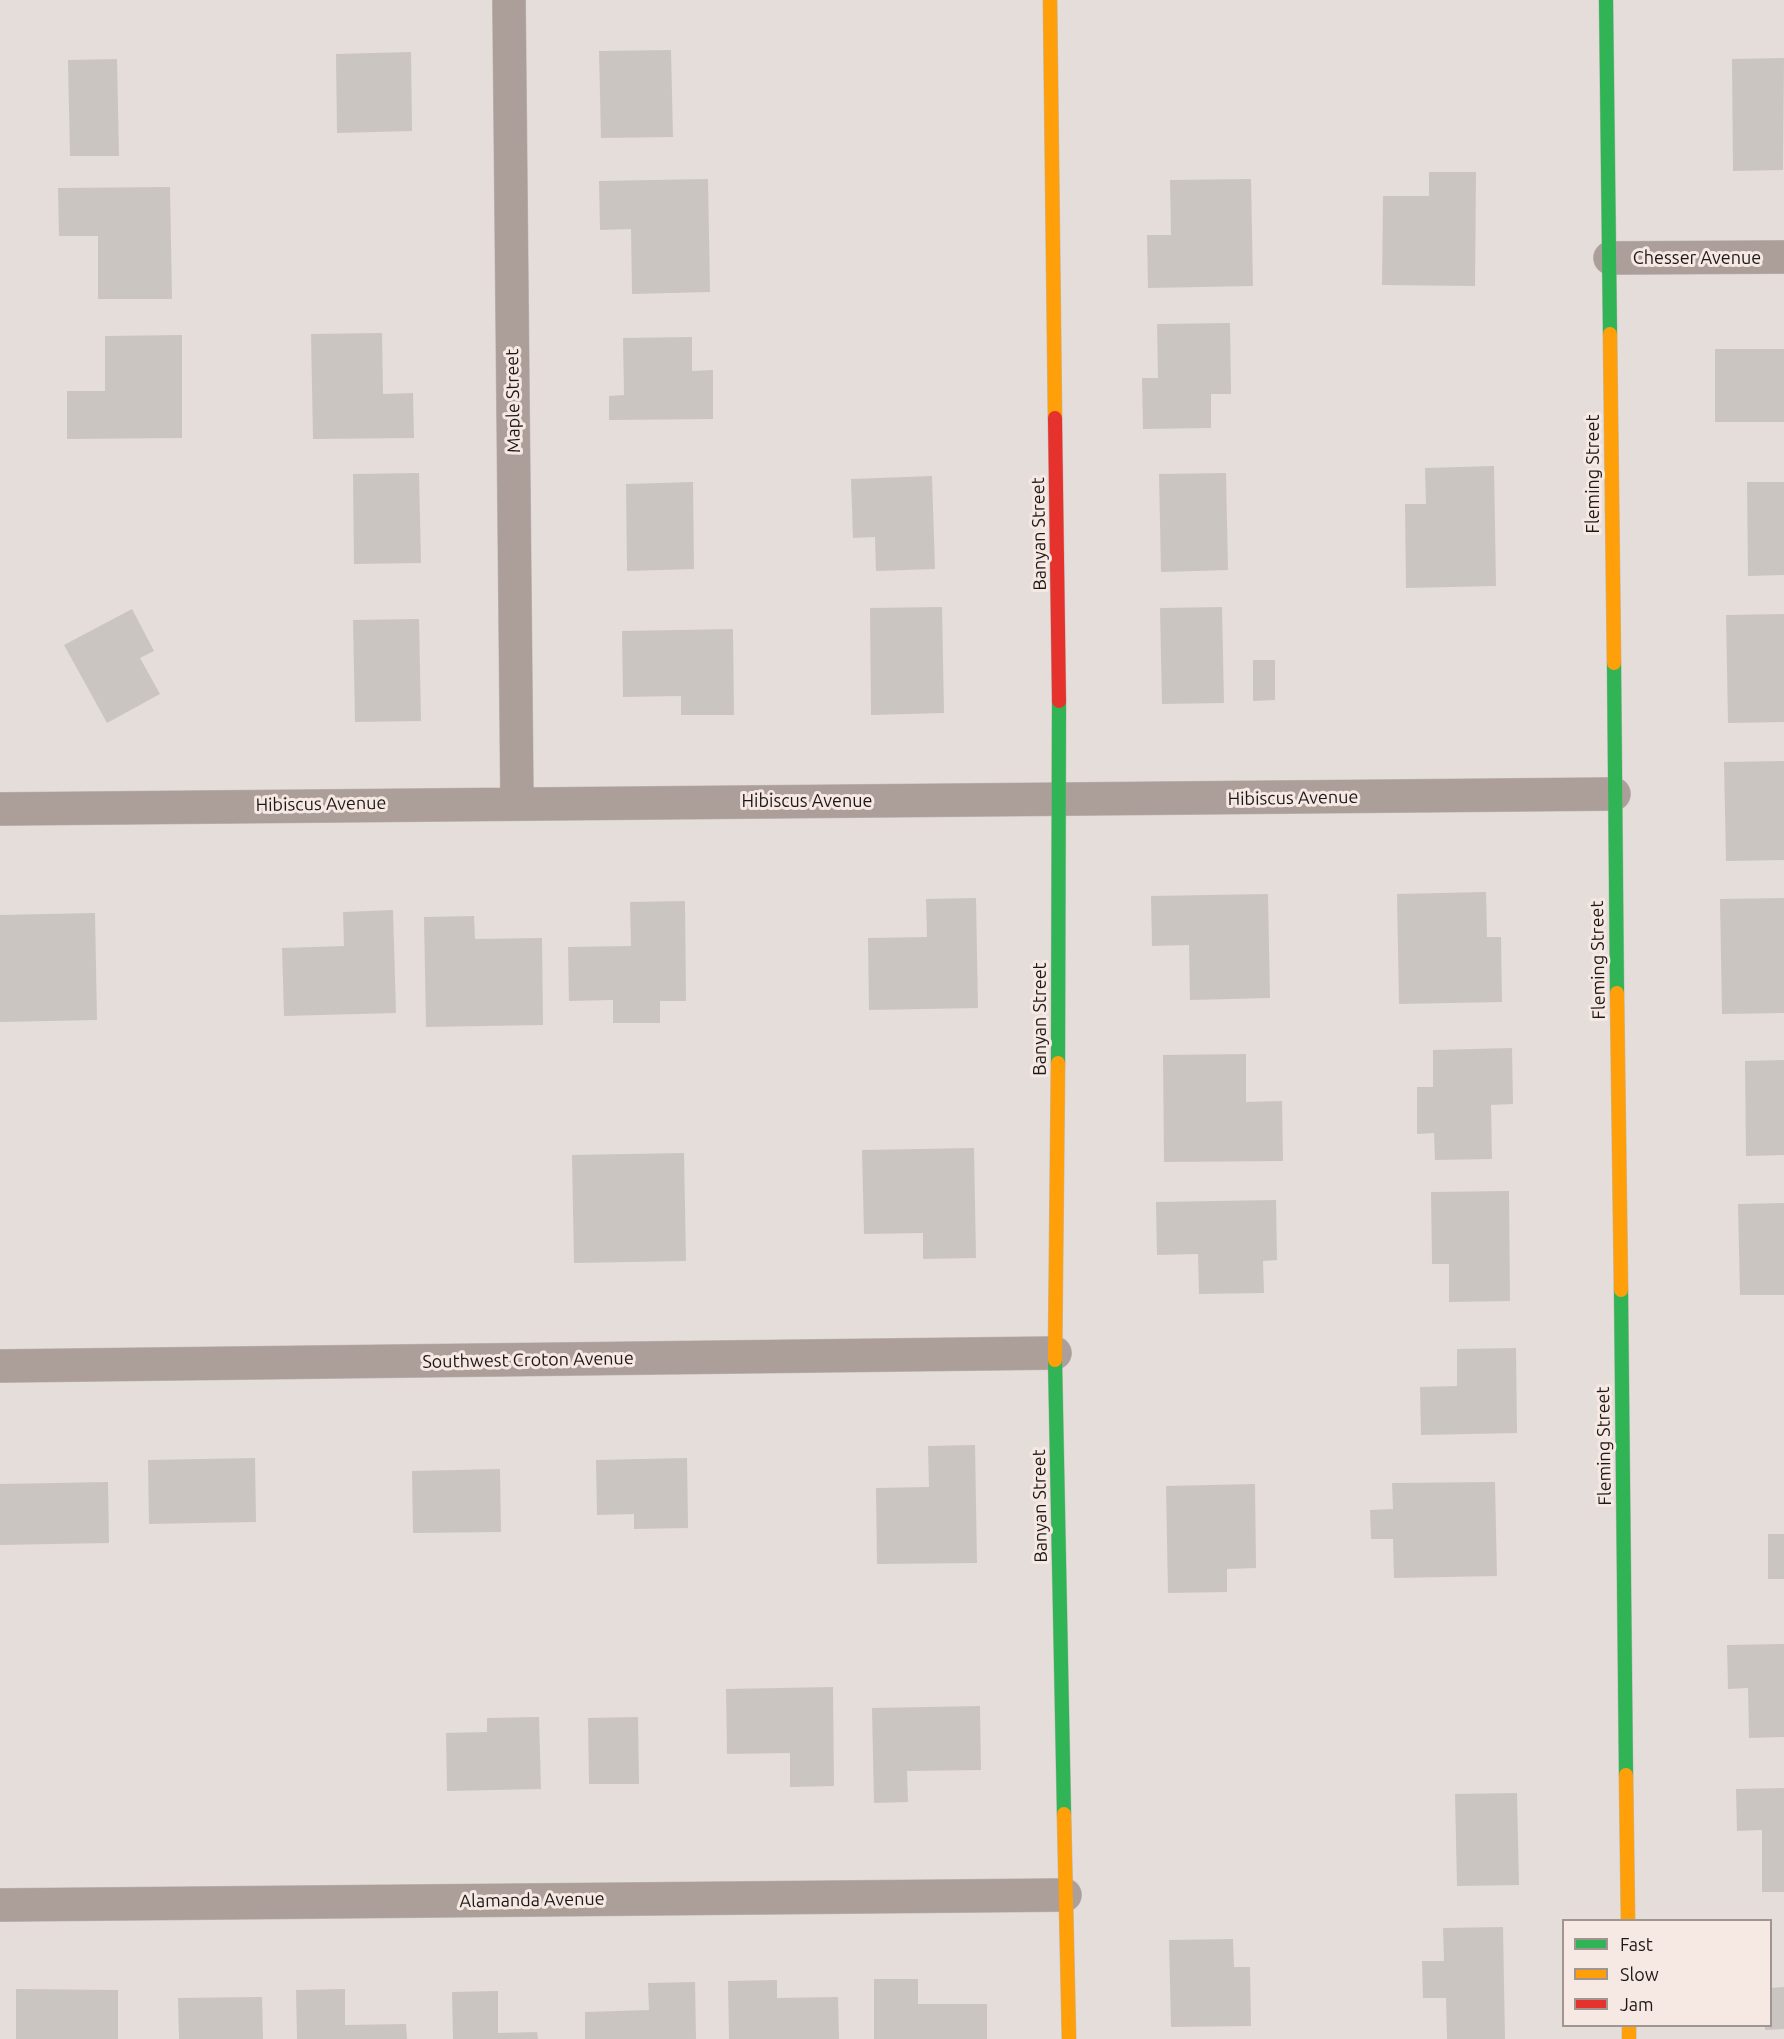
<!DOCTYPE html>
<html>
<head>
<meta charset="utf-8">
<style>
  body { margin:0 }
  #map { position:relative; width:1784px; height:2039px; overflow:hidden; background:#e4ddda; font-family:Ubuntu,sans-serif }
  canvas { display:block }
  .legend { position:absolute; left:1562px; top:1919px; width:210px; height:108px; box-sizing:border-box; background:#f6e8e3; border:2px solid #a09591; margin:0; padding:8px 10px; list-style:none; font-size:18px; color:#1e1917 }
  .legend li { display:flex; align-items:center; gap:12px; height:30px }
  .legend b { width:30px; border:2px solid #a09591 }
</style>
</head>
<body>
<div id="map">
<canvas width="1784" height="2039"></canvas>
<ul class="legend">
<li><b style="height:8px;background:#30b455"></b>Fast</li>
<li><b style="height:8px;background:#ff9f0a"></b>Slow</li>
<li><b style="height:8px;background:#e5322d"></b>Jam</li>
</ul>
</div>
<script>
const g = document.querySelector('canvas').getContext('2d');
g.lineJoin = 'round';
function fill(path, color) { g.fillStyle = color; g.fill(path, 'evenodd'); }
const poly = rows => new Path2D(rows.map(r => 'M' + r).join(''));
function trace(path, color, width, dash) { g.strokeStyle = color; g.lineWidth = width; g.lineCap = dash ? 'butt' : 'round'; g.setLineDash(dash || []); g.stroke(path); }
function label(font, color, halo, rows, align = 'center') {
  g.font = font + ' Ubuntu,sans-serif'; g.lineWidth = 6; g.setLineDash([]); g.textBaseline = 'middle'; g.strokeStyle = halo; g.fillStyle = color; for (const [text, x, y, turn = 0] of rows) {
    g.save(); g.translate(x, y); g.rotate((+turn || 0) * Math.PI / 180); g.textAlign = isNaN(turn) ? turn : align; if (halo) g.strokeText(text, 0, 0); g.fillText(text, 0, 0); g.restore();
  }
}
fill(poly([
  [671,50,673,137,601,138,599,51],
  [411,52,412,131,337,133,336,54],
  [1784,58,1783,170,1733,171,1732,59],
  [117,59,119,156,70,156,68,60],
  [1429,172,1476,172,1475,286,1382,285,1383,196,1429,196],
  [708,179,710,292,632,294,631,229,600,230,599,181],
  [1251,179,1253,286,1148,288,1147,235,1171,235,1170,180],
  [170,187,172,299,98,299,98,236,59,236,58,188],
  [1230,323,1231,394,1211,394,1211,428,1143,429,1142,378,1158,378,1157,324],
  [382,333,383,394,413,393,414,438,313,439,311,334],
  [182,335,182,438,67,439,67,391,105,391,105,336],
  [692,337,692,371,713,370,713,419,609,420,609,396,624,395,623,338],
  [1715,349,1784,349,1784,422,1715,422],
  [1494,466,1496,586,1406,588,1405,504,1426,504,1425,468],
  [419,473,421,563,354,564,353,474],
  [1226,473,1228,570,1161,572,1159,474],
  [932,476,935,569,876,571,875,537,853,538,851,479],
  [693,482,694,569,627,571,626,484],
  [1747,482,1784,482,1784,575,1748,576],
  [942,607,944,713,871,715,870,608],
  [1222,607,1224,703,1162,704,1160,608],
  [132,609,154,651,140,658,160,694,107,723,64,645],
  [1784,614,1784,722,1728,723,1726,615],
  [419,619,421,721,355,722,353,620],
  [733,629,734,715,681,715,681,696,623,697,622,631],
  [1253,660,1275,660,1275,700,1253,701],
  [1784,761,1784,860,1726,861,1724,762],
  [1486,892,1487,937,1501,937,1502,1002,1399,1004,1397,894],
  [1268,894,1270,998,1190,1000,1189,945,1152,946,1151,896],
  [976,898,978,1008,869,1010,868,938,927,937,926,899],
  [1784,898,1784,1013,1722,1014,1720,899],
  [685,901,686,1001,660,1001,660,1023,613,1023,613,1000,569,1001,568,947,631,946,630,902],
  [393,910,396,1013,284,1016,282,948,344,946,343,912],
  [95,913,97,1020,0,1022,0,915],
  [474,916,475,939,542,938,543,1025,426,1027,424,917],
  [1512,1048,1513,1104,1491,1105,1492,1159,1435,1160,1434,1133,1417,1134,1417,1087,1433,1087,1433,1050],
  [1246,1054,1246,1102,1282,1101,1283,1161,1164,1162,1163,1055],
  [1784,1060,1784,1155,1746,1156,1745,1061],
  [974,1148,976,1258,923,1259,923,1233,864,1234,862,1150],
  [684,1153,686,1261,574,1263,572,1155],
  [1509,1191,1510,1301,1449,1302,1449,1264,1432,1264,1431,1192],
  [1276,1200,1277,1260,1263,1261,1264,1293,1199,1294,1198,1254,1157,1255,1156,1202],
  [1784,1203,1784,1295,1740,1295,1738,1204],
  [1516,1348,1517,1433,1421,1435,1420,1387,1457,1386,1457,1349],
  [975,1445,977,1563,877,1564,876,1488,929,1487,928,1446],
  [255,1458,256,1522,149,1524,148,1460],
  [687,1458,688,1528,634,1529,634,1514,597,1515,596,1460],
  [500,1469,501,1532,413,1533,412,1471],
  [108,1482,109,1543,0,1545,0,1484],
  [1495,1482,1497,1576,1394,1578,1393,1539,1371,1539,1370,1510,1393,1509,1392,1483],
  [1255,1484,1256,1568,1227,1569,1227,1592,1168,1593,1166,1486],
  [1768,1534,1784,1534,1784,1579,1768,1579],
  [1784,1644,1784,1737,1749,1738,1748,1688,1728,1689,1727,1645],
  [833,1687,834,1786,790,1787,790,1753,727,1754,726,1689],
  [980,1706,981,1770,907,1771,908,1802,874,1803,872,1708],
  [539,1717,541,1789,447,1791,446,1733,487,1732,487,1718],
  [638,1717,639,1784,589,1784,588,1718],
  [1784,1788,1784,1892,1762,1892,1762,1830,1737,1831,1736,1789],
  [1517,1793,1519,1885,1457,1886,1455,1794],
  [1503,1927,1505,2039,1447,2039,1446,1998,1423,1998,1422,1961,1444,1961,1443,1928],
  [1233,1939,1234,1967,1250,1967,1251,2026,1171,2027,1169,1940],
  [874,1979,918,1979,918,2004,987,2004,987,2039,874,2039],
  [777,1980,777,1998,838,1997,839,2039,729,2039,728,1981],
  [695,1982,696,2039,585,2039,585,2012,649,2010,648,1983],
  [1784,1987,1784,2029,1765,2030,1765,2026,1770,2026,1770,1988],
  [16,1989,118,1990,118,2039,16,2039],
  [345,1989,345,2025,406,2024,407,2039,297,2039,296,1990],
  [498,1991,498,2033,537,2032,538,2039,453,2039,452,1992],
  [262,1997,263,2039,179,2039,178,1998]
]), '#cbc5c2');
const street = poly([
  [509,0,517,802],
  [1610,258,1784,257],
  [0,809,1614,794],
  [0,1366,1055,1353],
  [0,1905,1065,1895]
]);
const fast = poly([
  [1606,0,1610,334],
  [1614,663,1617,993],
  [1058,1063,1059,701],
  [1621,1290,1626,1775],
  [1055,1360,1064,1814]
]);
const slow = poly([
  [1050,0,1055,418],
  [1610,334,1614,663],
  [1617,993,1621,1290],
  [1055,1360,1058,1063],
  [1626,1775,1628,1920],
  [1064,1814,1069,2039],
  [1629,2026,1629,2039]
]);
const jam = poly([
  [1055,418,1059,701]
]);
trace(street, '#c0bbb8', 34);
trace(fast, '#c0bbb8', 15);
trace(slow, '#c0bbb8', 15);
trace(jam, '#c0bbb8', 15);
trace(street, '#ac9f9a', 33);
trace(fast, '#30b455', 14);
trace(slow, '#ff9f0a', 14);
trace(jam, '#e5322d', 14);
label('18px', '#1e1917', '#f6e8e3', [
  ["Chesser Avenue",1697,258],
  ["Maple Street",513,401,-91],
  ["Fleming Street",1593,474,-90],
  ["Banyan Street",1039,534,-91],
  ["Hibiscus Avenue",1293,798,-1],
  ["Hibiscus Avenue",807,801],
  ["Hibiscus Avenue",321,804,-1],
  ["Fleming Street",1598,960,-91],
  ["Banyan Street",1040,1019,-90],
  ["Southwest Croton Avenue",528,1360,-1],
  ["Fleming Street",1604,1446,-91],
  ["Banyan Street",1040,1506,-91],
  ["Alamanda Avenue",532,1900,-1]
]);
</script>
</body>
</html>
